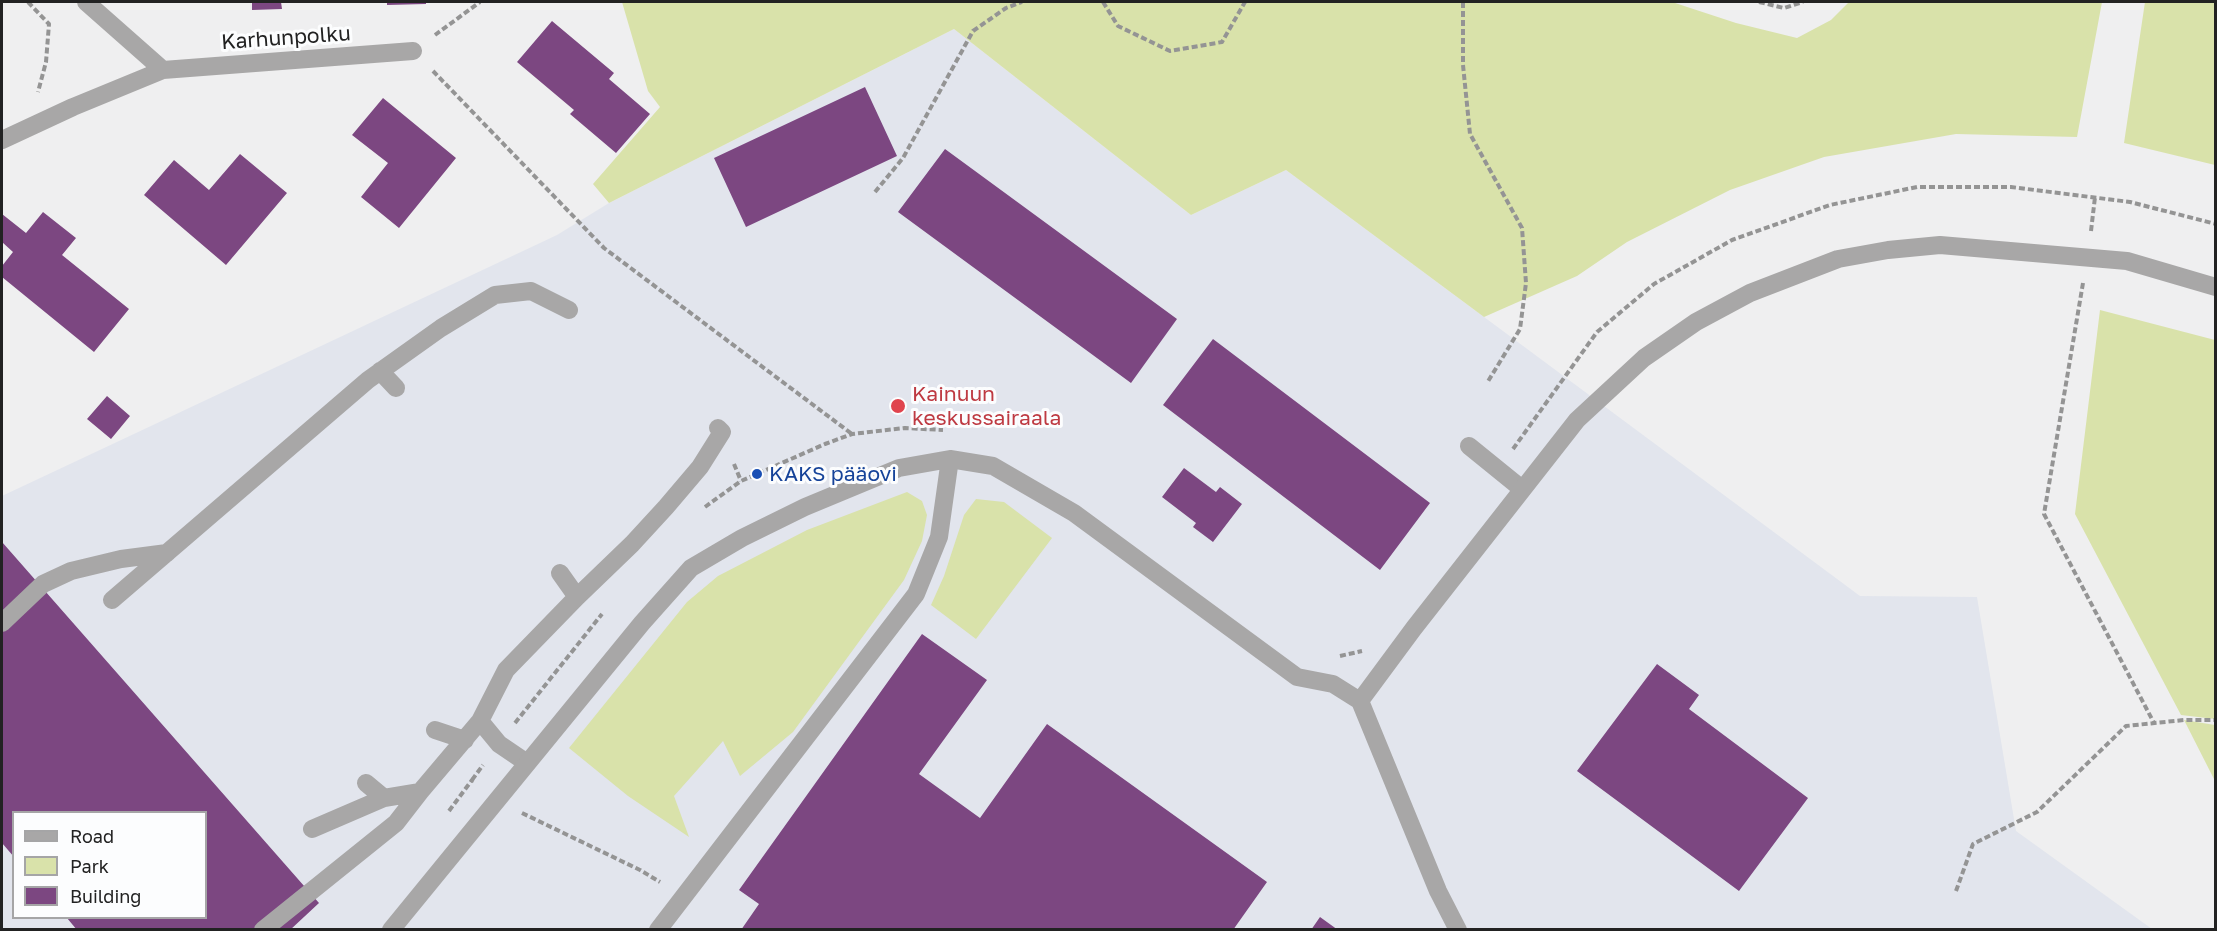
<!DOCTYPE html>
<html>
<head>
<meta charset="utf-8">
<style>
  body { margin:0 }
  #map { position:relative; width:2217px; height:931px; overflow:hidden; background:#efeff0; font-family:"Golos Text",sans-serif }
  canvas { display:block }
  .frame { position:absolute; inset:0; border:3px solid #222; pointer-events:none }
  .legend { position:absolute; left:12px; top:811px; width:195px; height:108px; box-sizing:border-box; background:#fcfdfe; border:2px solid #a5a5a6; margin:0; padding:8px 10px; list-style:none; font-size:18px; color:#222 }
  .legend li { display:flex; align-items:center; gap:12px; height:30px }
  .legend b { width:30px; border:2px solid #a5a5a6 }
</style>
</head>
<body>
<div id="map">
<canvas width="2217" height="931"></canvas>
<div class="frame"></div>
<ul class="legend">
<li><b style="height:8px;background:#a8a7a7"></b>Road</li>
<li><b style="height:16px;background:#d9e2aa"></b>Park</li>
<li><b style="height:16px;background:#7c4781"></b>Building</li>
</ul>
</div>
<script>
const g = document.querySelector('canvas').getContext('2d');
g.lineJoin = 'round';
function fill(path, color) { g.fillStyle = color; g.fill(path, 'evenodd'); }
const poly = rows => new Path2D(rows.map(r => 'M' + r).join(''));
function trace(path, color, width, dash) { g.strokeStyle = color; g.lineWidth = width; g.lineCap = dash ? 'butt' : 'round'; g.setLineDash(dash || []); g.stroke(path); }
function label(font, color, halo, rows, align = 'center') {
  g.font = font + ' "Golos Text",sans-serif'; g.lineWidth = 6; g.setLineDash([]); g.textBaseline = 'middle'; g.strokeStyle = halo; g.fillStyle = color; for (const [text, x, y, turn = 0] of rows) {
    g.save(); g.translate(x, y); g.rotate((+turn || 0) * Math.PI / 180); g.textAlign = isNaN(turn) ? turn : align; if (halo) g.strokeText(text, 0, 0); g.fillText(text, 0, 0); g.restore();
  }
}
fill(poly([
  [954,29,1191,215,1286,170,1860,596,1977,597,2016,831,2152,929,2,929,2,496,557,235,609,203],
  [14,812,206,812,206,918,14,918]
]), '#e2e5ed');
fill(poly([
  [622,2,1672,2,1736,23,1797,38,1831,20,1849,2,2102,2,2077,137,1956,134,1824,157,1730,190,1627,242,1577,276,1484,317,1286,170,1191,215,954,29,609,203,593,184,660,107,648,91],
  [2145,2,2215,2,2215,165,2124,143],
  [2100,310,2215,340,2215,719,2181,715,2075,514],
  [907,492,922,501,927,515,922,541,904,580,793,732,740,776,723,741,674,796,689,837,628,796,569,748,687,602,718,576,807,530],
  [976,499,1004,502,1052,538,976,639,931,605,944,576,964,515],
  [2184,720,2215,725,2215,781]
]), '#d9e2aa');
fill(poly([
  [252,2,281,2,282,9,252,10],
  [387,2,426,2,426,4,387,5],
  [552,21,614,73,609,79,650,114,616,153,570,114,574,110,517,62],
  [865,87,897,156,746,227,714,158],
  [383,98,456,158,399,228,361,197,388,163,352,135],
  [945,149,1177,319,1131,383,898,212],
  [240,154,287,193,226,265,144,195,174,160,209,190],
  [43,212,76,238,62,255,129,309,94,352,2,277,2,266,13,252,2,242,2,214,26,233],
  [1213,339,1430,503,1380,570,1163,405],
  [107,396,130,416,111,439,87,419],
  [1184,468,1216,492,1220,487,1242,504,1213,542,1193,527,1196,523,1162,497],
  [2,542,319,903,290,930,77,930,67,918,206,918,206,812,14,812,14,857,2,843],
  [922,634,987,680,919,774,980,818,1047,724,1267,882,1233,930,741,930,759,904,739,890],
  [1657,664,1699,695,1689,709,1808,798,1739,891,1577,771],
  [1320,917,1338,930,1311,930]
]), '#7c4781');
trace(poly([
  [28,2,49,24,46,62,38,92],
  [1103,2,1118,26,1170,51,1222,42,1245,2],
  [1463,2,1463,65,1470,134,1522,228,1526,283,1520,329,1487,383],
  [1759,2,1784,8,1803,2],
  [435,35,480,2],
  [433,71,604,248,852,434],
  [875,192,903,158,973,31,1006,8,1022,2],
  [2091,231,2095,197],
  [2083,283,2044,514,2154,723],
  [1513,449,1597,332,1654,284,1732,240,1830,205,1917,187,2011,187,2130,202,2216,224],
  [734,464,741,481],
  [705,507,741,481,825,444,852,434,905,428,943,430],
  [1340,656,1362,651],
  [515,723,602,614],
  [472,780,483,765],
  [449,811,472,780,474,781],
  [522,813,640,870,660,882],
  [1956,891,1973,844,2037,812,2126,726,2184,720,2216,720]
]), '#949494', 4, [6, 3]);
trace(poly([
  [380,371,396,388],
  [1469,446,1522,489],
  [577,597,632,544,666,507,700,467,722,432,718,428],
  [112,600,368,380,441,328,495,295,531,291,569,310],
  [2,623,43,584,71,571,121,559,167,553],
  [480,721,499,744,527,763],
  [435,730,465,740],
  [366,783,384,798,420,792,480,721,506,670,577,597,560,573],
  [312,829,384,798],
  [263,930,396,823,420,792]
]), '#a8a7a7', 18);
trace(poly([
  [163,70,413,51],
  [2,140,73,107,163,70,86,2],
  [1360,701,1414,628,1577,420,1644,358,1696,322,1750,293,1838,259,1888,250,1940,245,2127,261,2216,287],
  [391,930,642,623,691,568,742,538,805,507,899,468,950,459,993,466,1074,513,1297,677,1333,684,1360,701,1438,891,1458,930],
  [658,930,916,594,939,537,950,459]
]), '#a8a7a7', 18);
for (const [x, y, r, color] of [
  [898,406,8,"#e0444e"],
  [757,474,6,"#1a4fb4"]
]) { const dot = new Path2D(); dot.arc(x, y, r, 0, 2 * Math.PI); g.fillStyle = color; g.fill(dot); trace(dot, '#fcfdfe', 2); }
label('21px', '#222', '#fcfdfe', [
  ["Karhunpolku",286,38,-4]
]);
label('21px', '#be3a42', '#fcfdfe', [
  ["Kainuun",912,394],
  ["keskussairaala",912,418]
], 'left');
label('21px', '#164399', '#fcfdfe', [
  ["KAKS pääovi",769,474]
], 'left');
</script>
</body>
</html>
